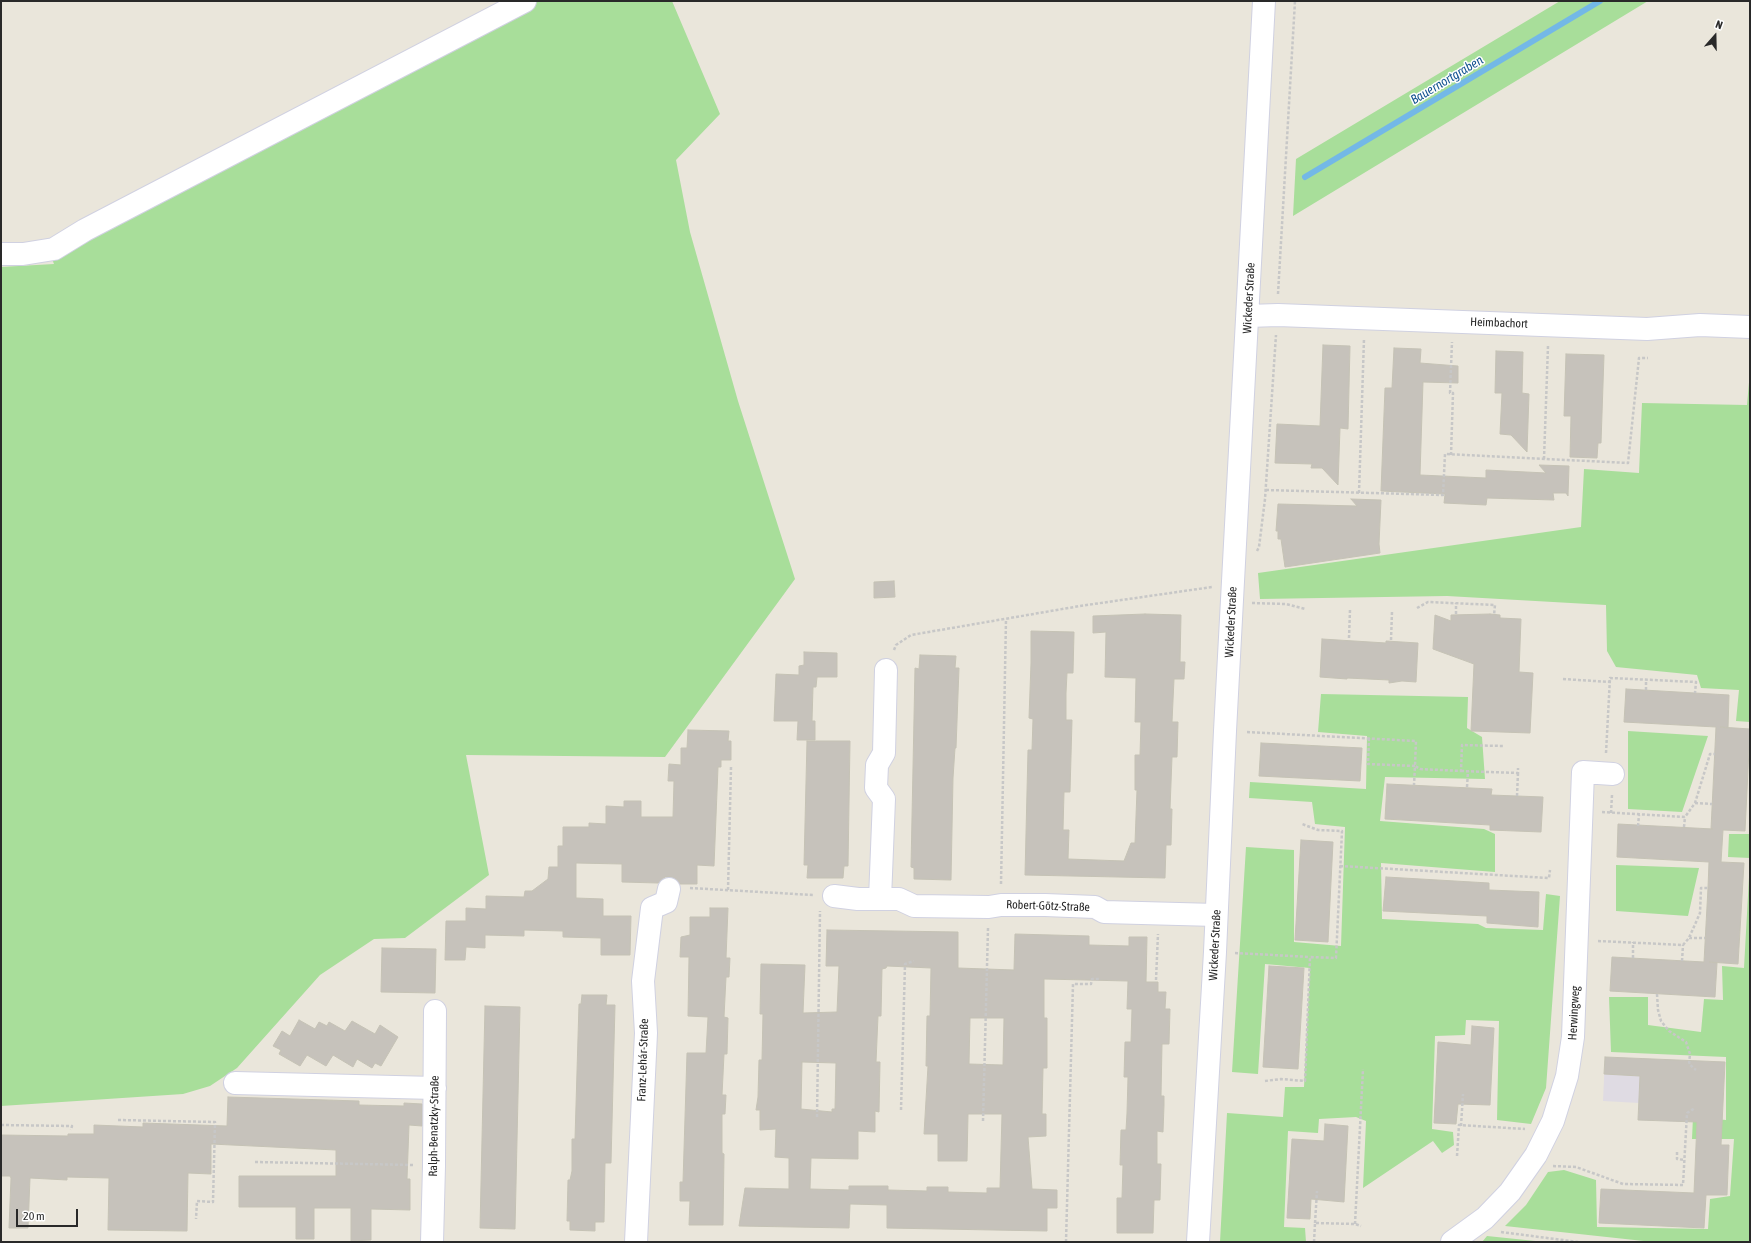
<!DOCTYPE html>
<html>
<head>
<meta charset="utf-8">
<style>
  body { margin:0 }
  #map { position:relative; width:1751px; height:1243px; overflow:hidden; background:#eae6db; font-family:"Asap Condensed",sans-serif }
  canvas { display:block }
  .frame { position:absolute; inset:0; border:2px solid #292929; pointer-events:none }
  .north { position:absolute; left:1695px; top:16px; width:40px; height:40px; -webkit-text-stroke:3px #fff; paint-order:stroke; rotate:20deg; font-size:11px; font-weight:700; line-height:16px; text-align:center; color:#292929 }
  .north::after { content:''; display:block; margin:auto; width:14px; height:18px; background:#292929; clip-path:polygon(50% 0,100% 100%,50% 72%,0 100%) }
  .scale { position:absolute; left:16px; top:1209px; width:62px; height:18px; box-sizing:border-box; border:2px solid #292929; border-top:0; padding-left:5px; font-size:12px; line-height:14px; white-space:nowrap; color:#292929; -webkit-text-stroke:3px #fff; paint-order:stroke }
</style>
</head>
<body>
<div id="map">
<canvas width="1751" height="1243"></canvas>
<div class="frame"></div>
<div class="north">N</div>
<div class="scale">20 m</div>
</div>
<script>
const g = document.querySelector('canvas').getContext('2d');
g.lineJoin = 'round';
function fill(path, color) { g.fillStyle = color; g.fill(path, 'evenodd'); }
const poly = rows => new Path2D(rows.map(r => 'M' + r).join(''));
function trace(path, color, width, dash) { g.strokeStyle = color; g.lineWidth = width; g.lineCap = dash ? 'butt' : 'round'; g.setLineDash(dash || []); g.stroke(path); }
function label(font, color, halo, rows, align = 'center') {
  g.font = font + ' "Asap Condensed",sans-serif'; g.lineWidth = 3; g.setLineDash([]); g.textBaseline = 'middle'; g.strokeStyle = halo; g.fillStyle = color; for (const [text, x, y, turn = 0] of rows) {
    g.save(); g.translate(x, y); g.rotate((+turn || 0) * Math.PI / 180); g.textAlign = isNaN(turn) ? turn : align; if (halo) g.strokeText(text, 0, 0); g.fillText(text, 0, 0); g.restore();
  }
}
fill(poly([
  [1605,1057,1725,1062,1722,1117,1683,1115,1683,1122,1638,1120,1639,1103,1603,1101]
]), '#dfdbe3');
fill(poly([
  [525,1,672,1,720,114,676,160,690,232,738,401,795,579,665,757,466,755,489,875,405,938,374,939,320,975,237,1068,210,1086,183,1094,1,1106,1,267,54,264,52,259],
  [1560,1,1648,1,1293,216,1296,159],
  [1750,371,1750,722,1736,721,1739,690,1701,688,1697,675,1616,667,1607,651,1606,605,1447,596,1260,599,1258,573,1581,527,1584,469,1639,473,1642,403,1747,405],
  [1321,694,1468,697,1467,728,1482,737,1485,779,1385,777,1380,821,1484,829,1495,834,1495,872,1381,863,1382,919,1478,924,1486,928,1543,930,1546,894,1560,896,1546,1088,1531,1124,1497,1120,1499,1021,1466,1020,1465,1035,1435,1036,1432,1129,1453,1132,1454,1145,1442,1153,1433,1141,1363,1188,1366,1121,1356,1117,1319,1119,1318,1133,1288,1131,1284,1227,1305,1228,1306,1242,1220,1242,1227,1113,1283,1117,1285,1087,1304,1087,1310,968,1265,964,1258,1074,1232,1072,1246,847,1294,850,1294,942,1341,946,1345,827,1315,824,1312,802,1249,798,1250,782,1366,789,1367,736,1318,732],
  [1628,731,1708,736,1682,812,1628,809],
  [1729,834,1750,834,1750,858,1728,857],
  [1750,859,1750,1242,1653,1242,1505,1226,1526,1205,1548,1172,1564,1170,1596,1180,1597,1227,1708,1229,1710,1199,1730,1196,1734,1139,1692,1139,1693,1117,1726,1120,1726,1057,1611,1052,1609,997,1648,997,1648,1025,1701,1032,1704,999,1723,1000,1722,966,1744,968],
  [1616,865,1699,868,1688,916,1616,911],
  [1487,1236,1545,1242,1482,1242]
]), '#a8de9a');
trace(poly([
  [1305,177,1600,1]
]), '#73b8e7', 6);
const building = poly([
  [1323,345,1350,346,1348,429,1340,428,1338,485,1322,468,1311,468,1312,464,1275,463,1277,424,1320,426,1323,345],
  [1394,348,1421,349,1420,363,1458,366,1458,383,1423,382,1420,475,1486,478,1486,470,1546,473,1539,465,1569,466,1568,496,1566,493,1553,493,1554,500,1487,498,1486,505,1444,503,1445,494,1381,491,1385,388,1392,388,1394,348],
  [1496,351,1523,352,1522,393,1529,394,1527,452,1511,435,1500,434,1502,393,1495,393,1496,351],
  [1566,354,1604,355,1601,443,1598,443,1597,458,1570,457,1571,416,1564,416,1566,354],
  [1351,499,1381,500,1379,544,1380,553,1285,567,1281,539,1278,539,1278,531,1276,531,1278,504,1357,506,1351,499],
  [894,581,895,597,874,598,874,582,894,581],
  [1145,614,1181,615,1180,662,1185,662,1184,679,1174,679,1172,722,1178,722,1177,757,1172,757,1170,809,1172,809,1171,845,1166,845,1165,878,1025,875,1028,750,1032,750,1033,719,1029,718,1031,663,1031,631,1074,632,1073,673,1067,673,1066,693,1066,720,1072,720,1070,792,1064,792,1063,830,1069,830,1068,859,1124,861,1131,843,1135,843,1137,790,1135,790,1135,755,1140,755,1141,722,1135,722,1136,678,1105,677,1106,632,1093,633,1093,616,1145,614],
  [1490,614,1500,615,1500,618,1521,619,1519,672,1533,673,1530,733,1471,731,1474,664,1433,649,1435,615,1451,621,1451,615,1490,614],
  [1322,639,1386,643,1386,641,1418,643,1416,682,1402,681,1389,683,1389,680,1347,678,1347,679,1320,677,1322,639],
  [804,652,837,653,837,677,817,677,816,687,813,687,812,721,815,721,815,740,797,740,798,721,774,721,776,674,799,675,799,666,804,665,804,652],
  [920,655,956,656,955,668,959,668,956,748,955,748,953,778,951,880,914,879,914,868,911,867,915,668,919,669,920,655],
  [1626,689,1729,695,1728,728,1720,727,1750,729,1745,831,1723,830,1721,862,1744,863,1738,964,1709,962,1717,963,1715,997,1610,991,1612,957,1704,962,1708,888,1709,862,1617,857,1618,824,1713,829,1711,829,1716,727,1624,722,1626,689],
  [688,730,729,731,728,741,731,741,731,760,721,760,721,767,718,767,714,866,697,865,697,884,680,884,677,880,671,877,665,877,658,883,622,882,622,864,576,863,576,898,603,899,603,916,631,916,630,955,601,955,601,938,563,937,563,931,524,930,524,936,485,935,485,948,466,947,465,960,445,960,446,921,466,921,466,908,486,909,486,896,524,897,525,891,532,891,548,879,549,867,558,867,558,846,563,846,563,827,589,827,589,823,606,824,606,806,624,807,624,801,641,801,641,817,673,817,674,781,668,781,669,764,681,765,681,748,687,748,688,730],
  [807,741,850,741,848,866,844,866,843,878,807,878,808,865,804,865,807,741],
  [1261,743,1362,748,1360,781,1259,776,1261,743],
  [1387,784,1492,789,1491,795,1543,797,1541,832,1490,830,1490,825,1385,819,1387,784],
  [1301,840,1333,842,1328,942,1295,940,1301,840],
  [1386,877,1489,883,1489,890,1539,892,1538,927,1487,923,1487,916,1383,911,1386,877],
  [710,908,728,908,726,958,730,958,729,977,726,977,724,1017,728,1018,727,1054,724,1054,723,1075,722,1095,726,1095,725,1114,722,1114,722,1153,724,1154,723,1225,689,1225,690,1201,680,1201,680,1182,683,1182,687,1053,706,1053,708,1017,688,1016,689,957,680,957,681,937,690,935,690,917,710,917,710,908],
  [827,930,958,932,958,968,1014,970,1015,934,1089,936,1089,945,1129,946,1129,937,1147,937,1146,982,1158,982,1158,992,1166,992,1165,1009,1170,1009,1169,1044,1162,1044,1161,1096,1164,1096,1164,1105,1163,1132,1157,1131,1157,1164,1161,1164,1160,1200,1154,1200,1153,1233,1117,1233,1117,1198,1122,1198,1123,1165,1120,1165,1121,1130,1126,1130,1127,1113,1128,1077,1124,1077,1125,1042,1131,1042,1132,1009,1127,1009,1128,981,1044,979,1044,1018,1047,1018,1047,1068,1043,1068,1042,1114,1046,1114,1046,1136,1028,1137,1032,1189,1057,1190,1057,1208,1047,1208,1047,1231,887,1228,887,1205,850,1204,849,1228,739,1226,745,1188,789,1189,789,1158,775,1157,776,1129,760,1130,760,1110,756,1110,758,1097,759,1060,762,1060,763,1014,760,1014,761,964,805,965,803,1013,837,1012,839,966,826,966,827,930],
  [887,966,931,968,930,1016,927,1016,926,1066,928,1066,924,1134,938,1134,938,1161,967,1161,968,1114,1002,1114,1000,1188,987,1188,987,1193,948,1192,948,1187,927,1187,927,1191,888,1190,888,1186,849,1186,849,1190,810,1189,811,1158,858,1159,858,1131,875,1132,875,1111,879,1112,880,1062,876,1062,878,1016,881,1016,882,969,886,968,887,966],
  [970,1018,1004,1018,1003,1065,969,1064,970,1018],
  [802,1062,836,1063,835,1109,832,1109,832,1112,801,1109,802,1062],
  [382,948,436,949,435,993,381,992,382,948],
  [1269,966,1304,968,1298,1069,1263,1067,1269,966],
  [582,995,607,995,606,1005,615,1005,611,1163,605,1163,604,1222,595,1222,595,1231,570,1230,570,1221,567,1221,568,1180,570,1180,572,1171,572,1139,575,1139,579,1004,581,1004,582,995],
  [485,1006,520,1007,515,1229,480,1228,485,1006],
  [299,1020,315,1029,319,1022,327,1026,329,1022,345,1031,352,1021,375,1034,380,1025,398,1037,381,1066,375,1063,372,1068,357,1059,353,1067,333,1055,326,1066,307,1055,300,1066,279,1054,281,1050,273,1046,282,1031,290,1036,299,1020],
  [1472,1026,1494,1028,1490,1105,1458,1104,1456,1124,1434,1123,1438,1042,1471,1045,1472,1026],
  [1605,1057,1725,1062,1721,1145,1729,1145,1727,1195,1706,1195,1704,1228,1599,1223,1601,1189,1694,1193,1697,1122,1638,1120,1640,1076,1604,1074,1605,1057],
  [228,1097,359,1101,359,1105,404,1106,404,1103,422,1104,422,1126,409,1125,407,1179,410,1179,410,1210,371,1209,371,1240,351,1241,351,1208,314,1208,314,1239,296,1239,296,1207,239,1207,239,1176,336,1176,336,1150,211,1144,211,1174,188,1173,187,1231,108,1230,109,1178,67,1177,67,1180,30,1178,28,1228,9,1228,11,1178,10,1176,1,1176,1,1135,68,1136,68,1134,94,1134,94,1125,143,1127,143,1123,227,1126,228,1097],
  [1325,1124,1348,1126,1344,1202,1311,1199,1310,1219,1287,1218,1292,1139,1324,1141,1325,1124]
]);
fill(building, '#c6c2bb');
trace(building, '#c5c2b5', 1);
const minor = poly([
  [1,254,23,254,54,249,85,230,525,1],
  [1248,316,1278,315,1647,329,1700,325,1750,327],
  [834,896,858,899,899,899,914,906,989,907,1001,905,1045,905,1095,907,1104,912,1216,915],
  [880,899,884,799,876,788,877,765,884,753,886,670],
  [235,1083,435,1088],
  [432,1242,434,1166,435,1011],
  [636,1242,646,1033,643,981,652,908,666,902,669,889],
  [1198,1242,1215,952,1225,731,1264,1],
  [1452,1242,1485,1218,1510,1192,1536,1155,1553,1121,1567,1076,1573,1037,1583,772,1613,774]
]);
trace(minor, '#d0d1e1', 24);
trace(poly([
  [1278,294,1295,1],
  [1451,455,1453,393,1450,393,1452,342],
  [1544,459,1548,346],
  [1266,490,1443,495,1445,454,1628,463,1639,358,1648,358],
  [1359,493,1364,339],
  [1257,551,1259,547,1265,499,1276,335],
  [1252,603,1286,604,1305,609],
  [1417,608,1428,602,1495,605,1494,615],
  [1456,614,1456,603],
  [1349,638,1350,610],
  [1391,640,1392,612],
  [894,650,896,645,911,635,1080,606,1212,587],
  [1563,679,1610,682],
  [1646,690,1646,680],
  [1247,732,1416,741,1415,766,1420,769,1461,771,1462,745,1503,746],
  [1369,738,1368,764,1415,766,1414,785],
  [1606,753,1610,678,1696,682,1695,693],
  [1461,771,1518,773,1518,768],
  [1467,787,1468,771],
  [1517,796,1518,773],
  [1695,803,1712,804],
  [1602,812,1685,817,1695,803,1710,754,1715,754],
  [1611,813,1612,795],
  [1638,826,1639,815],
  [1684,827,1685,817],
  [1340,866,1549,878,1550,870],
  [1001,884,1006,619],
  [690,888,813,895],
  [728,890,731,767],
  [1689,938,1705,938],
  [1598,941,1683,945,1689,938,1700,913,1701,888,1708,888],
  [1235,953,1310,957],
  [1633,958,1633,942],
  [1682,961,1683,945],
  [1156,980,1158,934],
  [1657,994,1658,1010,1661,1021,1669,1031,1686,1042,1690,1054,1689,1064,1696,1070],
  [1265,1081,1281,1079,1305,1081,1310,957,1336,958,1342,831,1318,830,1302,824],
  [901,1110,905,964,914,961],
  [817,1117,820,911],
  [118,1120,215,1122,213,1202,197,1201,196,1219],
  [983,1121,988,928],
  [1,1125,72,1126,71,1130],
  [1461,1126,1463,1094],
  [1677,1152,1677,1159,1685,1160],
  [1457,1156,1459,1125,1525,1129],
  [255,1162,414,1165],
  [1553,1166,1576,1167,1623,1184,1683,1185,1687,1113,1695,1108],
  [1315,1223,1317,1191],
  [1355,1224,1363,1069],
  [1501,1232,1578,1242],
  [1066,1242,1073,984,1091,984,1092,979,1100,979],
  [1314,1242,1315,1223,1355,1224,1361,1226]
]), '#c7c7c7', 2.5, [3, 2]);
trace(minor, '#fff', 22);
label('12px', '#292929', '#fff', [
  ["Wickeder Straße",1249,298,-87],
  ["Heimbachort",1499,323,2],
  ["Wickeder Straße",1231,622,-87],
  ["Robert-Götz-Straße",1048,906,2],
  ["Wickeder Straße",1215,945,-87],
  ["Herwingweg",1574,1013,-87],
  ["Franz-Lehár-Straße",643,1060,-88],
  ["Ralph-Benatzky-Straße",434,1126,-89]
]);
label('italic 13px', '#155591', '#fff', [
  ["Bauernortgraben",1447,80,-31]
]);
</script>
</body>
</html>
